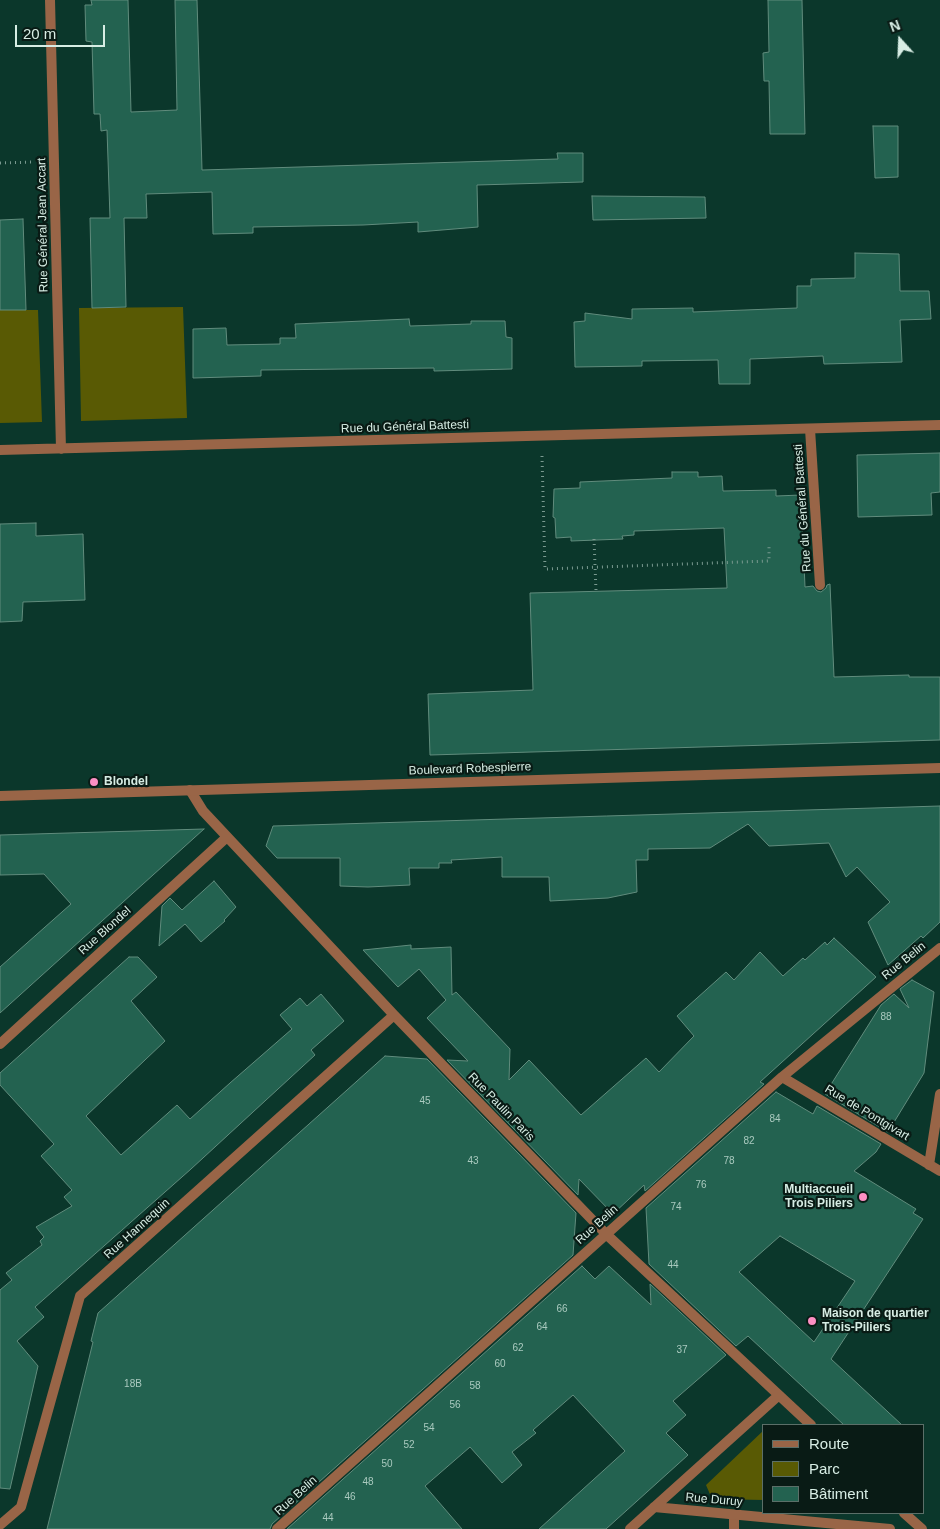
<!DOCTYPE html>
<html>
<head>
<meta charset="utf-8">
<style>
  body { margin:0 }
  #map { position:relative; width:940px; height:1529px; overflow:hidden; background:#0b372b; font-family:Arial,sans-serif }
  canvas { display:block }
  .legend { position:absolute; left:762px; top:1424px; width:162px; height:90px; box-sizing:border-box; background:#091b15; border:1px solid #5b6f68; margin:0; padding:6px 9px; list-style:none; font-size:15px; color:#d7ede4 }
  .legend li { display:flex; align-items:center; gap:10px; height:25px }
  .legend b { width:25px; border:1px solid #5b6f68 }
  .north { position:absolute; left:875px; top:15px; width:50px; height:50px; -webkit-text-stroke:4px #091b15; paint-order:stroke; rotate:340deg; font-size:14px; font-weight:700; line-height:20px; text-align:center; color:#d7ede4 }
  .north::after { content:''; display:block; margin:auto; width:18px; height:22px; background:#d7ede4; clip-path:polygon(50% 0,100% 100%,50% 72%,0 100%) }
  .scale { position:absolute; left:15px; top:25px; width:90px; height:22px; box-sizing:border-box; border:2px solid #d7ede4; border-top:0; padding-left:6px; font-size:15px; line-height:18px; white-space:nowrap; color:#d7ede4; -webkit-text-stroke:4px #091b15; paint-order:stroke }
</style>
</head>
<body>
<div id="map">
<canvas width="940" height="1529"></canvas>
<ul class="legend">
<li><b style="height:6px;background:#996547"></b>Route</li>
<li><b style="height:14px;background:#595a04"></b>Parc</li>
<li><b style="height:14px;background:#236250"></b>Bâtiment</li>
</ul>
<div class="north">N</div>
<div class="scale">20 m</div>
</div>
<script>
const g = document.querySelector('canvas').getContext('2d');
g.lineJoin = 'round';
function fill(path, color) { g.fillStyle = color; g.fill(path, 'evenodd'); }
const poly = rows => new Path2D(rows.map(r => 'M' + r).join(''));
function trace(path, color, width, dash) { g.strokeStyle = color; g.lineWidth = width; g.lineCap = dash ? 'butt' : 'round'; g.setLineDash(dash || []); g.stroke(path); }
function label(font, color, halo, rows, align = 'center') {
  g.font = font + ' Arial,sans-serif'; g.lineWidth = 4.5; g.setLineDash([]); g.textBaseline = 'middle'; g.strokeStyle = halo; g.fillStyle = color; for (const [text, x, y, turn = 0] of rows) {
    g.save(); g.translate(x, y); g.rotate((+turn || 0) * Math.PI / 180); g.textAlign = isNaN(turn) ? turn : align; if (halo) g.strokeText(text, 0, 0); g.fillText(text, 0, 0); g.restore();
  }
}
fill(poly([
  [183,307,187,418,81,421,79,308],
  [0,310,38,310,42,422,0,423],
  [764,1430,764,1500,712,1499,706,1485]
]), '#595a04');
const building = poly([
  [91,0,128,0,131,112,177,110,175,0,197,0,202,170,558,159,557,153,583,153,583,182,477,185,478,227,418,232,418,222,363,225,253,227,253,233,213,234,212,192,146,194,147,218,124,218,126,307,92,308,90,218,110,218,107,130,101,131,100,114,94,114,92,42,86,41,85,5,92,5,91,0],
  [768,0,802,0,805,134,770,134,769,81,764,81,763,53,769,52,768,0],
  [873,126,898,126,898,177,875,178,873,126],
  [592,196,705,197,706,218,593,220,592,196],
  [23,219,26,310,0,310,0,220,23,219],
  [855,253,899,254,900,291,929,291,931,319,900,320,902,362,824,364,823,356,750,359,750,384,719,384,718,360,642,361,642,366,575,367,574,322,585,321,585,313,632,319,632,309,693,308,693,312,797,308,797,286,811,286,811,279,855,278,855,253],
  [409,319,410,326,471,324,471,321,505,321,506,337,512,338,512,369,434,371,434,368,261,370,261,376,193,378,193,329,226,328,227,345,280,344,280,338,296,338,295,324,409,319],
  [940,453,940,492,931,493,932,515,858,517,857,455,940,453],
  [672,472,698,472,698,477,722,476,723,491,776,490,776,496,801,495,805,587,813,586,817,591,821,592,826,588,827,585,830,584,834,677,909,675,909,677,940,677,940,740,430,755,428,694,533,690,530,593,727,588,724,528,634,531,634,535,622,536,623,539,571,541,571,537,556,538,555,518,553,517,554,489,580,488,580,482,672,478,672,472],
  [36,523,36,536,83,534,85,600,23,602,22,621,0,622,0,524,36,523],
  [940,806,940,922,923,938,921,936,888,965,868,922,890,902,857,867,846,877,829,843,769,846,748,824,710,848,648,849,648,860,636,860,637,892,608,898,550,901,549,877,502,877,502,857,451,860,452,863,439,863,439,868,409,868,410,885,368,887,340,886,340,858,277,858,266,846,273,826,940,806],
  [204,829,0,1013,0,967,71,904,44,874,0,875,0,835,204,829],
  [214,881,236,907,224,920,225,921,201,942,185,924,159,946,162,906,170,898,182,910,214,881],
  [834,938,876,977,760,1082,764,1084,645,1191,644,1185,613,1214,579,1179,578,1195,447,1060,468,1061,427,1018,446,1000,419,969,398,987,363,950,411,945,411,949,451,947,452,995,456,992,510,1049,509,1080,529,1060,581,1115,646,1058,659,1072,694,1036,677,1016,726,972,734,980,760,952,783,976,803,958,805,960,825,942,827,945,834,938],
  [129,957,138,957,157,977,131,1001,165,1041,86,1116,121,1155,177,1105,190,1119,230,1083,292,1029,280,1015,300,998,307,1006,321,994,344,1021,311,1050,315,1055,191,1169,35,1307,44,1317,17,1341,38,1366,10,1489,0,1488,0,1290,12,1280,6,1273,42,1245,40,1241,44,1237,36,1227,72,1206,64,1197,72,1190,41,1156,54,1144,0,1085,0,1073,129,957],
  [912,980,934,992,924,1073,888,1132,825,1094,881,1005,894,994,909,1008,900,989,912,980],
  [385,1056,427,1059,576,1213,573,1255,272,1524,270,1529,47,1529,93,1342,91,1341,98,1313,385,1056],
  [776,1092,813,1114,817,1106,881,1144,876,1152,854,1171,916,1209,913,1213,923,1219,831,1359,902,1425,844,1425,748,1336,736,1346,649,1264,646,1208,776,1092],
  [780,1236,855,1281,814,1342,739,1272,780,1236],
  [582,1266,595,1279,609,1266,651,1305,650,1284,726,1355,673,1401,686,1415,666,1433,688,1455,606,1529,539,1529,625,1451,573,1395,533,1430,536,1433,512,1452,522,1465,502,1483,470,1447,425,1486,462,1529,287,1529,582,1266]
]);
fill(building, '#236250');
trace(building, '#618c7d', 1);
trace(poly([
  [0,163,34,162],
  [542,456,545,569,769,561,769,547],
  [594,539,596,591]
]), '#7a9a90', 3, [1, 4]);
trace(poly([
  [810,429,820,585],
  [734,1529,734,1515]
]), '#996547', 10);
trace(poly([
  [50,0,61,449],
  [0,450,940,425],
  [190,790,203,811,394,1015,606,1234,811,1425],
  [0,1044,227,837],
  [782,1077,940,1171],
  [929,1165,940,1094],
  [654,1507,890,1529],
  [904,1513,922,1529],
  [0,1525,21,1507,80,1296,394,1015],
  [277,1529,782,1077,940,948],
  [630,1529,779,1395]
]), '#996547', 10);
trace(poly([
  [0,796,940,768]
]), '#996547', 10);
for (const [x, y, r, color] of [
  [94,782,5,"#fc8fc3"],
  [863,1197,5,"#fc8fc3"],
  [812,1321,5,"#fc8fc3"]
]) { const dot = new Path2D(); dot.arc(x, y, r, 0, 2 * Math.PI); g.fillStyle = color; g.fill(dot); trace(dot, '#091b15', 2); }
label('10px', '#aacabf', null, [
  ["88",886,1017],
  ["45",425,1101],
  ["84",775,1119],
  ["82",749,1141],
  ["43",473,1161],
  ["78",729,1161],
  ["76",701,1185],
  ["74",676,1207],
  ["44",673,1265],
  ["66",562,1309],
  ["64",542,1327],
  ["62",518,1348],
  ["37",682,1350],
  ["60",500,1364],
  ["18B",133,1384],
  ["58",475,1386],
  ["56",455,1405],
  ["54",429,1428],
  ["52",409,1445],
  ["50",387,1464],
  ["48",368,1482],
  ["46",350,1497],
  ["44",328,1518]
]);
label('12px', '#d7ede4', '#091b15', [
  ["Rue Général Jean Accart",43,225,-91],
  ["Rue du Général Battesti",405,427,-2],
  ["Rue du Général Battesti",803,508,-94],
  ["Boulevard Robespierre",470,769,-2],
  ["Rue Blondel",105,931,-42],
  ["Rue Belin",904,961,-39],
  ["Rue Paulin Paris",501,1107,46],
  ["Rue de Pontgivart",867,1113,31],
  ["Rue Belin",597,1225,-42],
  ["Rue Hannequin",137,1229,-42],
  ["Rue Belin",296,1496,-42],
  ["Rue Duruy",714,1500,5]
]);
label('bold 12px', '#d7ede4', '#091b15', [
  ["Blondel",104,782],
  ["Multiaccueil",853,1190,"right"],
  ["Trois Piliers",853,1204,"right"],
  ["Maison de quartier",822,1314],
  ["Trois-Piliers",822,1328]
], 'left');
</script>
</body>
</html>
